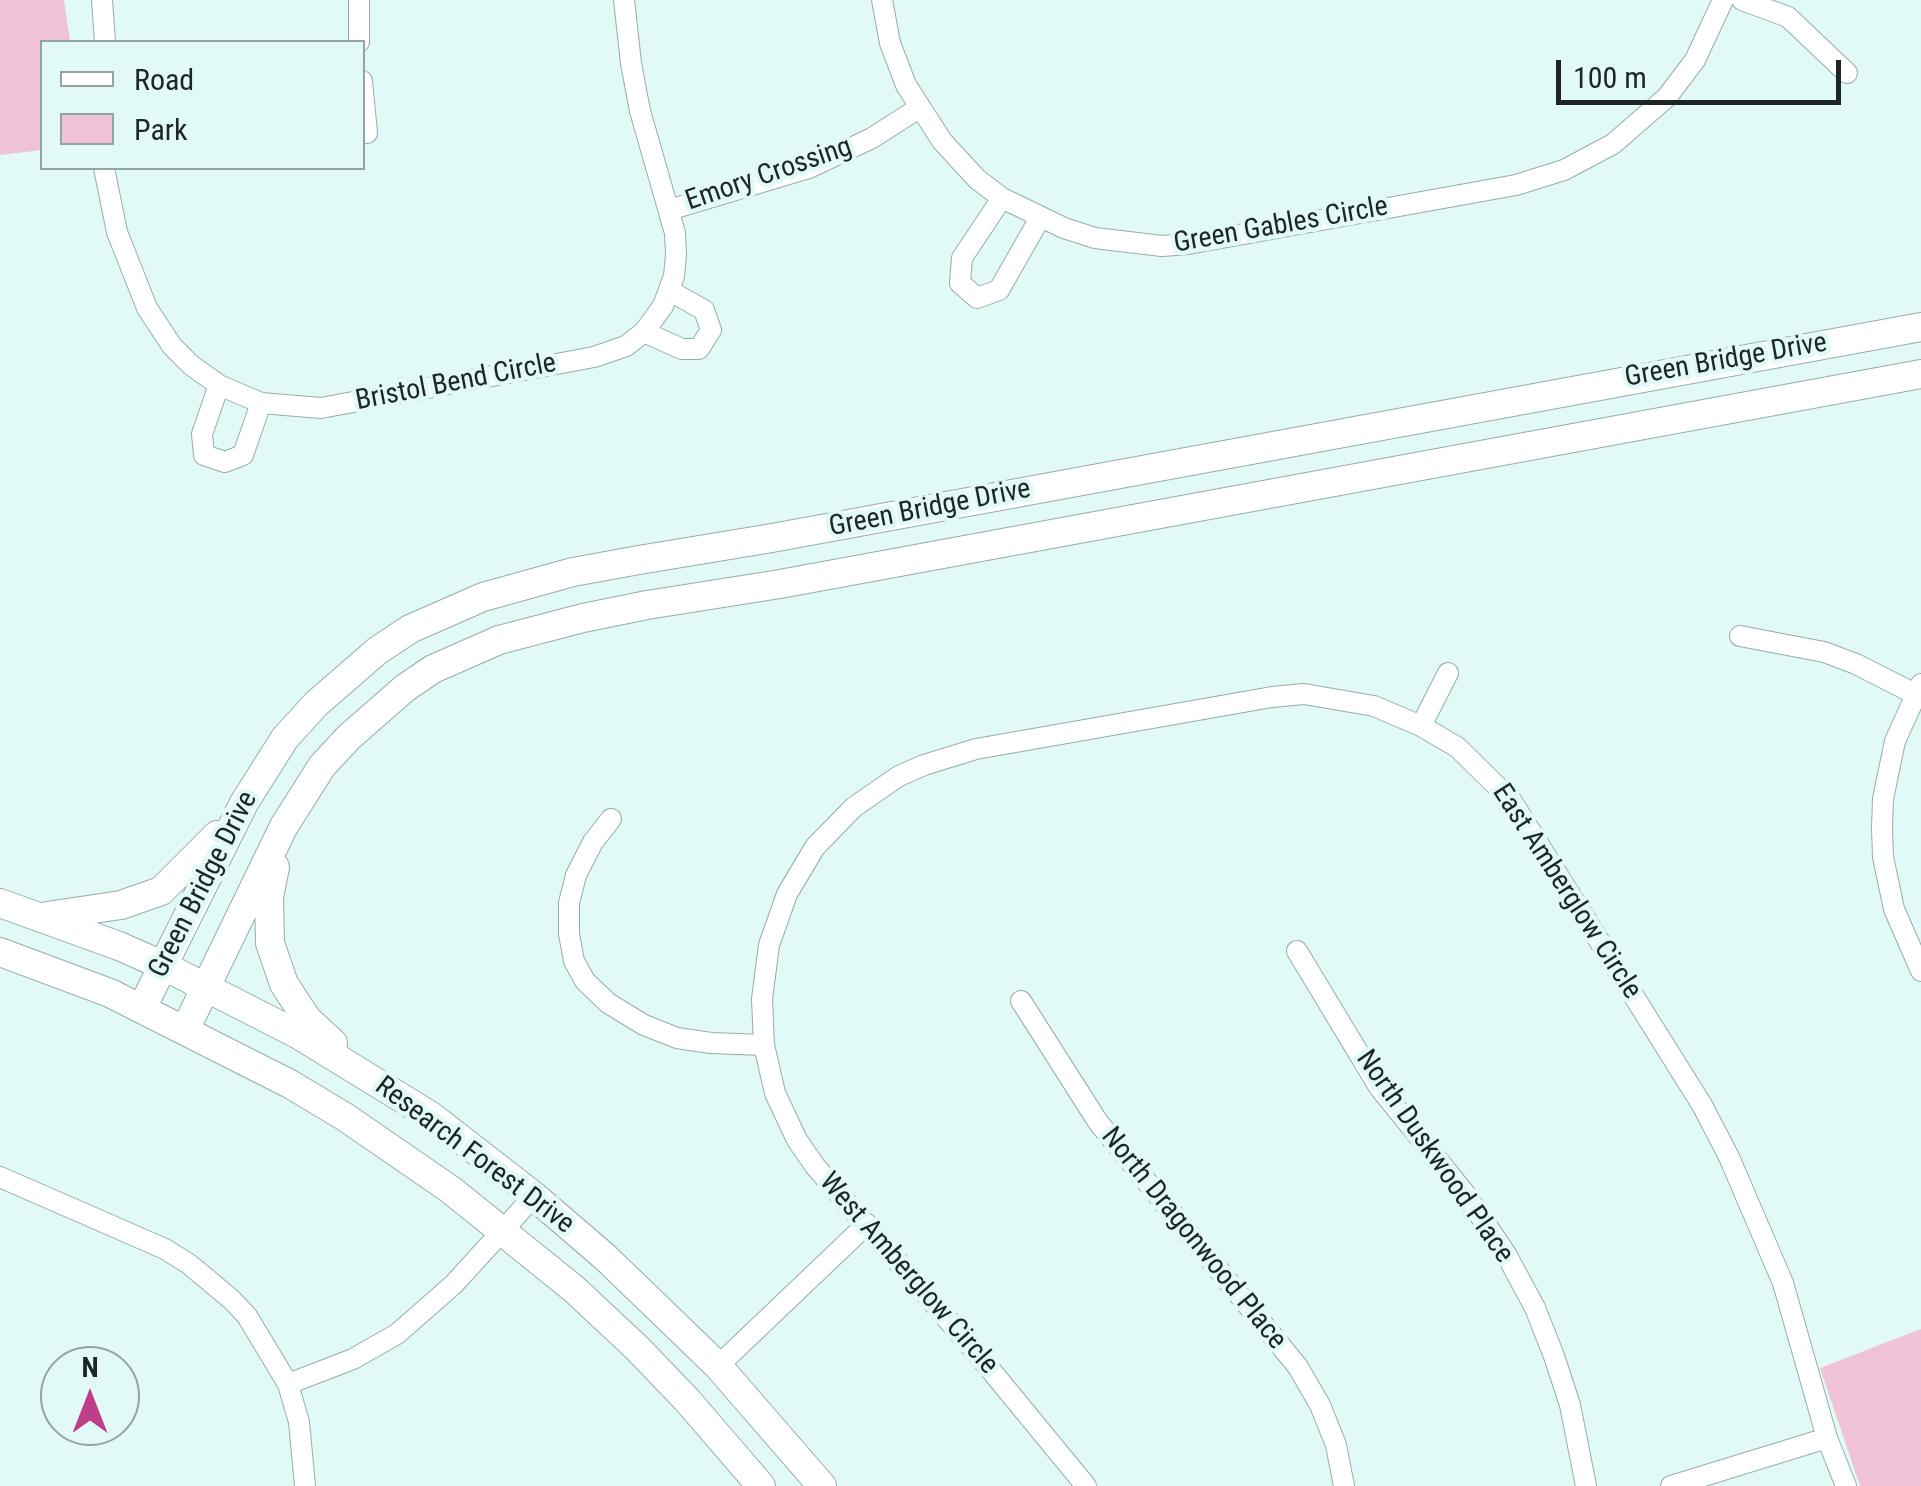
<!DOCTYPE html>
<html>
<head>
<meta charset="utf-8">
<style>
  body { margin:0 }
  #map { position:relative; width:1921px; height:1486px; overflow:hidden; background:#e1f9f7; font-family:"Roboto Condensed",sans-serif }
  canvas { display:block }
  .legend { position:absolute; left:40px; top:40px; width:325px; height:130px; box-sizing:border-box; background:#e1f9f7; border:2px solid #93a5a3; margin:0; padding:12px 18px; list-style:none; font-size:30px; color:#1d2625 }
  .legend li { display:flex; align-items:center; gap:20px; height:50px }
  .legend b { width:50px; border:2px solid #93a5a3 }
  .north { position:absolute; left:40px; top:1346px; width:100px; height:100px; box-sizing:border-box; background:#e1f9f7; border:2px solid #93a5a3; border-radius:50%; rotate:0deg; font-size:28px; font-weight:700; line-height:40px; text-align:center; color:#1d2625 }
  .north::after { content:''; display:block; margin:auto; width:35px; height:45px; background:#bf3e89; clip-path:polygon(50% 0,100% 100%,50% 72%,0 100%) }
  .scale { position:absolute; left:1556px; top:60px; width:285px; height:45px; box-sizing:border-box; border:5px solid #1d2625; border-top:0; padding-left:12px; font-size:30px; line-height:35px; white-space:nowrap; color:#1d2625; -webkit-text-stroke:8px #e1f9f7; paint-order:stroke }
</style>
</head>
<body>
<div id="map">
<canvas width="1921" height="1486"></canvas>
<ul class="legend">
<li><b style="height:12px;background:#fff"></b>Road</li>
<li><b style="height:28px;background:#efc2d7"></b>Park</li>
</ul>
<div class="north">N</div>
<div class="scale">100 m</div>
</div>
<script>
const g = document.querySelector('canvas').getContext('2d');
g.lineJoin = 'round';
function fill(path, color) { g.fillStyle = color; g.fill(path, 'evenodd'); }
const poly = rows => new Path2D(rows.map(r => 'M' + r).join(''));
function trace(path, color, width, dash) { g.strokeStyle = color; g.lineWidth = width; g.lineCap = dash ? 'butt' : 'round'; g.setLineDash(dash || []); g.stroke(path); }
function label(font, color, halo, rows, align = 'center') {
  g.font = font + ' "Roboto Condensed",sans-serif'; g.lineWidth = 9; g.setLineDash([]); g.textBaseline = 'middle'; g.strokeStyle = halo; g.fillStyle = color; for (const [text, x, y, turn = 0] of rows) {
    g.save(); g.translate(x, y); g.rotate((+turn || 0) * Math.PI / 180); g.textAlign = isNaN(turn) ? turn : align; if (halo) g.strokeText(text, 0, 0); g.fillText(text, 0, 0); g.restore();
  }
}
fill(poly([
  [0,0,64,0,70,42,42,42,42,150,0,155],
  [1921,1329,1921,1486,1860,1486,1820,1368]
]), '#efc2d7');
const minor = poly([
  [102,0,105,42],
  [882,0,890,43,906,85,942,141,977,179,1002,198,1064,228,1095,238,1162,246,1188,244,1516,185,1564,170,1613,144,1667,97,1695,60,1723,0],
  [1742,0,1788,17,1847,73],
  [359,42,359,0],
  [362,81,367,133],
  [104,168,117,232,147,308,172,346,191,365,219,385,261,403,321,408,594,357,626,346,644,332,663,306,674,276,676,255,675,233,640,111,631,63,624,0],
  [1002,198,962,258,960,283,977,298,999,290,1040,218],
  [669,210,809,168,872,138,919,108],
  [644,332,682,349,699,349,711,330,704,310,670,291],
  [219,385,202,434,204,455,225,462,243,455,261,403],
  [1740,636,1824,652,1856,664,1915,694],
  [1921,684,1895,741,1883,799,1882,828,1883,857,1894,909,1921,971],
  [1421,726,1448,673],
  [611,819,593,842,576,875,569,903,569,934,574,961,585,981,608,1003,644,1025,677,1038,711,1043,764,1045],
  [1297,951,1379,1087,1466,1195,1506,1254,1535,1308,1554,1356,1570,1405,1586,1486],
  [1021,1001,1098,1122,1298,1367,1320,1405,1336,1445,1344,1486],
  [0,1177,165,1249,189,1264,232,1300,247,1316,288,1384,299,1422,305,1486],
  [718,1366,867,1224],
  [288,1384,353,1359,397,1334,454,1284,534,1196],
  [1086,1486,980,1357,815,1166,797,1140,775,1093,764,1045,762,999,769,945,787,894,815,847,854,807,899,776,924,765,976,749,1272,697,1304,694,1374,706,1421,726,1457,747,1511,800,1702,1105,1729,1157,1783,1283,1827,1438,1846,1486],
  [1671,1486,1827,1438]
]);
const secondary = poly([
  [275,867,269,897,270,943,284,984,307,1019,333,1043],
  [0,903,119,946,162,965,299,1035,431,1116,534,1196,605,1257,718,1366,822,1486],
  [47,916,121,905,161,891,217,835],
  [0,952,110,993,290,1084,345,1117,451,1190,574,1289,637,1348,687,1400,761,1486],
  [142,1008,244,803,285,738,316,704,377,651,410,629,483,597,573,572,639,560,772,538,1921,327],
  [185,1030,284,826,322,766,349,737,405,688,433,669,499,640,583,618,647,605,780,584,1921,374]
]);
trace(minor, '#96adab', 22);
trace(secondary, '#96adab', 30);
trace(minor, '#fff', 20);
trace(secondary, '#fff', 28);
label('28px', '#1d2625', '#e1f9f7', [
  ["Emory Crossing",769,175,-19],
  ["Green Gables Circle",1281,226,-10],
  ["Green Bridge Drive",1726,361,-10],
  ["Bristol Bend Circle",456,383,-11],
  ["Green Bridge Drive",930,509,-11],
  ["Green Bridge Drive",204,885,-63],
  ["East Amberglow Circle",1566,892,57],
  ["Research Forest Drive",474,1156,37],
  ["North Duskwood Place",1434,1157,55],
  ["North Dragonwood Place",1193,1239,51],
  ["West Amberglow Circle",908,1274,49]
]);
</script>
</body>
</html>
